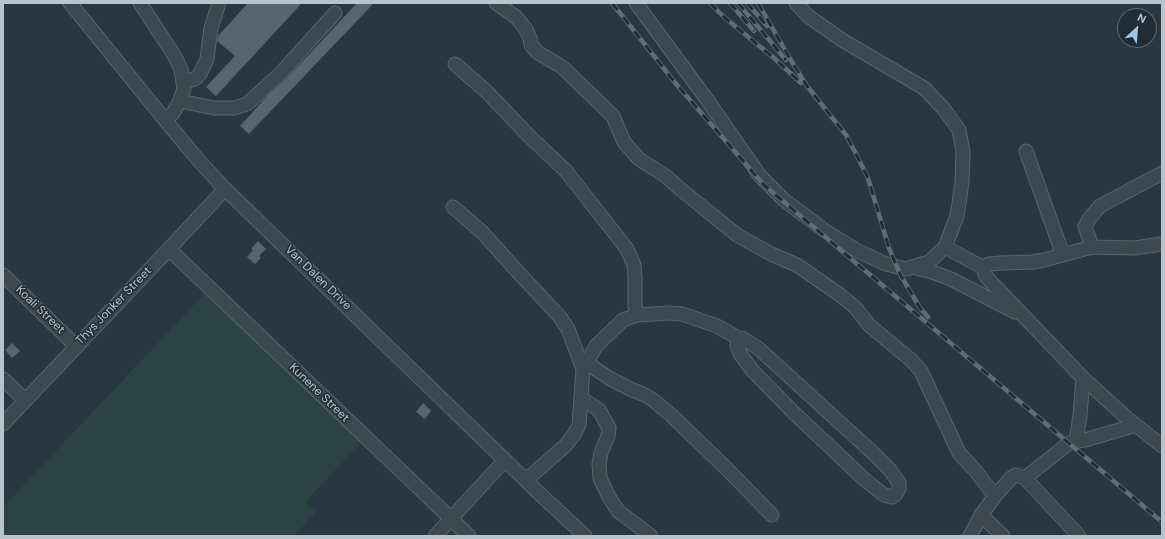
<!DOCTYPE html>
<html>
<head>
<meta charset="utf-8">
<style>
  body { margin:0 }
  #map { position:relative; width:1165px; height:539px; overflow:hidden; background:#283741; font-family:"DM Sans",sans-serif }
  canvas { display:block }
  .frame { position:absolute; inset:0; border:4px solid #b9c3cb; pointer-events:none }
  .north { position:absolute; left:1117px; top:8px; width:40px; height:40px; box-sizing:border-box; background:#212d36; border:1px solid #5e6972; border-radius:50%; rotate:26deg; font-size:11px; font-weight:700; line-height:16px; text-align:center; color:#b9c3cb }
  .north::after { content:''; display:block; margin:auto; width:14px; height:18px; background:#97c9f2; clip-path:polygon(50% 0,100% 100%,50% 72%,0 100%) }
</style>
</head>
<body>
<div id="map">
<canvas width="1165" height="539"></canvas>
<div class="frame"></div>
<div class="north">N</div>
</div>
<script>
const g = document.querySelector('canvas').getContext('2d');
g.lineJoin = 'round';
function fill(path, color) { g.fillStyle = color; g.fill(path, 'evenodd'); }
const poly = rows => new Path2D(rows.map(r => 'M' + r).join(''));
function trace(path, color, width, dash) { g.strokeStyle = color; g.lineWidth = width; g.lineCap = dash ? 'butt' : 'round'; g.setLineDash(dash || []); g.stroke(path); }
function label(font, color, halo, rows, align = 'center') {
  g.font = font + ' "DM Sans",sans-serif'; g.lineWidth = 3; g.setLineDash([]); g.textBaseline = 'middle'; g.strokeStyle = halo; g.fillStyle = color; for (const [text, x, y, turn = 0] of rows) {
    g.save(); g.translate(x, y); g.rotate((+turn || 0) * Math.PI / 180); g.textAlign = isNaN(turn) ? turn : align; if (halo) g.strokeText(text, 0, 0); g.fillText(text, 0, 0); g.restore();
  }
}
fill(poly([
  [206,292,363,441,305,502,316,512,294,536,3,536,3,507]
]), '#2b4442');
fill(poly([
  [248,3,302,3,216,96,206,87,235,56,217,41,218,36],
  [357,3,374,3,249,134,240,126,268,95,286,79],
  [258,241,266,249,259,256,261,258,255,264,247,257,253,250,251,249],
  [12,343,20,351,12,358,5,350],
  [423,403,431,411,425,419,416,412]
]), '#576570');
const minor = poly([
  [70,3,165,120,200,162,225,189,543,497,585,536],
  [140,3,174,55,181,69,184,88,180,101,173,113,165,120],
  [496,3,516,17,525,28,530,38,531,45,537,52,562,67,613,116,624,142,639,159,667,177,679,188,737,235,771,254,797,265,840,295,855,307,869,325,911,360,921,371,959,453,974,469,995,496],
  [636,3,708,101,760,176,784,200,824,230,856,250,886,264,906,269,929,262,945,247,957,216,962,183,963,152,959,130,944,109,924,88,842,40,808,16,796,3],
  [455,64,487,92,529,136,566,171,627,249,634,265,635,279,635,306,637,315],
  [183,82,195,79,200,74,207,59,211,28,219,3],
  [180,101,214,108,235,108,247,104,280,74,335,13],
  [1026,151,1063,255],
  [453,207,482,232,517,271,560,317,568,329,583,369],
  [945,247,984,268,985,275,991,282,1083,378,1128,419,1162,446],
  [1092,247,1085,226,1089,219,1100,206,1162,173],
  [169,249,469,536],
  [913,267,932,272,951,279,1015,312],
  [984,268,985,266,989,264,1001,263,1033,262,1044,260,1092,247,1134,248,1162,244],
  [3,275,76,346],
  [587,363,609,378,628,388,645,395,653,400,671,415,726,468,772,515],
  [3,379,25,400],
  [581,398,599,410,609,428,608,436,601,453,599,464,600,478,609,497,618,511,651,536],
  [3,424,169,249,225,189],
  [1076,442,1080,416,1083,378],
  [1025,478,1069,443,1085,440,1136,425],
  [526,480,565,446,573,436,579,425,583,369,596,346,623,320,637,315,669,313,682,314,717,326,738,338,742,338,758,348,872,452,890,470,899,483,899,489,896,494,892,497,884,495,864,479,793,412,752,370,741,355,737,346,738,338],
  [981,515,1003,536],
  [435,536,505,460],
  [970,536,981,515,995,496,1011,478,1016,475,1025,478,1079,536]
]);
trace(minor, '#5a666e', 15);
trace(minor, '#3c4851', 13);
const rail = poly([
  [612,3,677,85,764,185,1162,522],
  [710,3,724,17,774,58,801,83],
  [730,3,754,31],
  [738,3,786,60],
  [747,3,767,26],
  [758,3,789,57,807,86,846,135,855,152,868,178,889,248,900,274,920,308,928,317]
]);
trace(rail, '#5f6d77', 4.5);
trace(rail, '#212d36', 3, [9]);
label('12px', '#b9c3cb', '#212d36', [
  ["Van Dalen Drive",318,278,44],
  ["Thys Jonker Street",114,306,-46],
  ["Koali Street",40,310,44],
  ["Kunene Street",319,393,44]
]);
</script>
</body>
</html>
